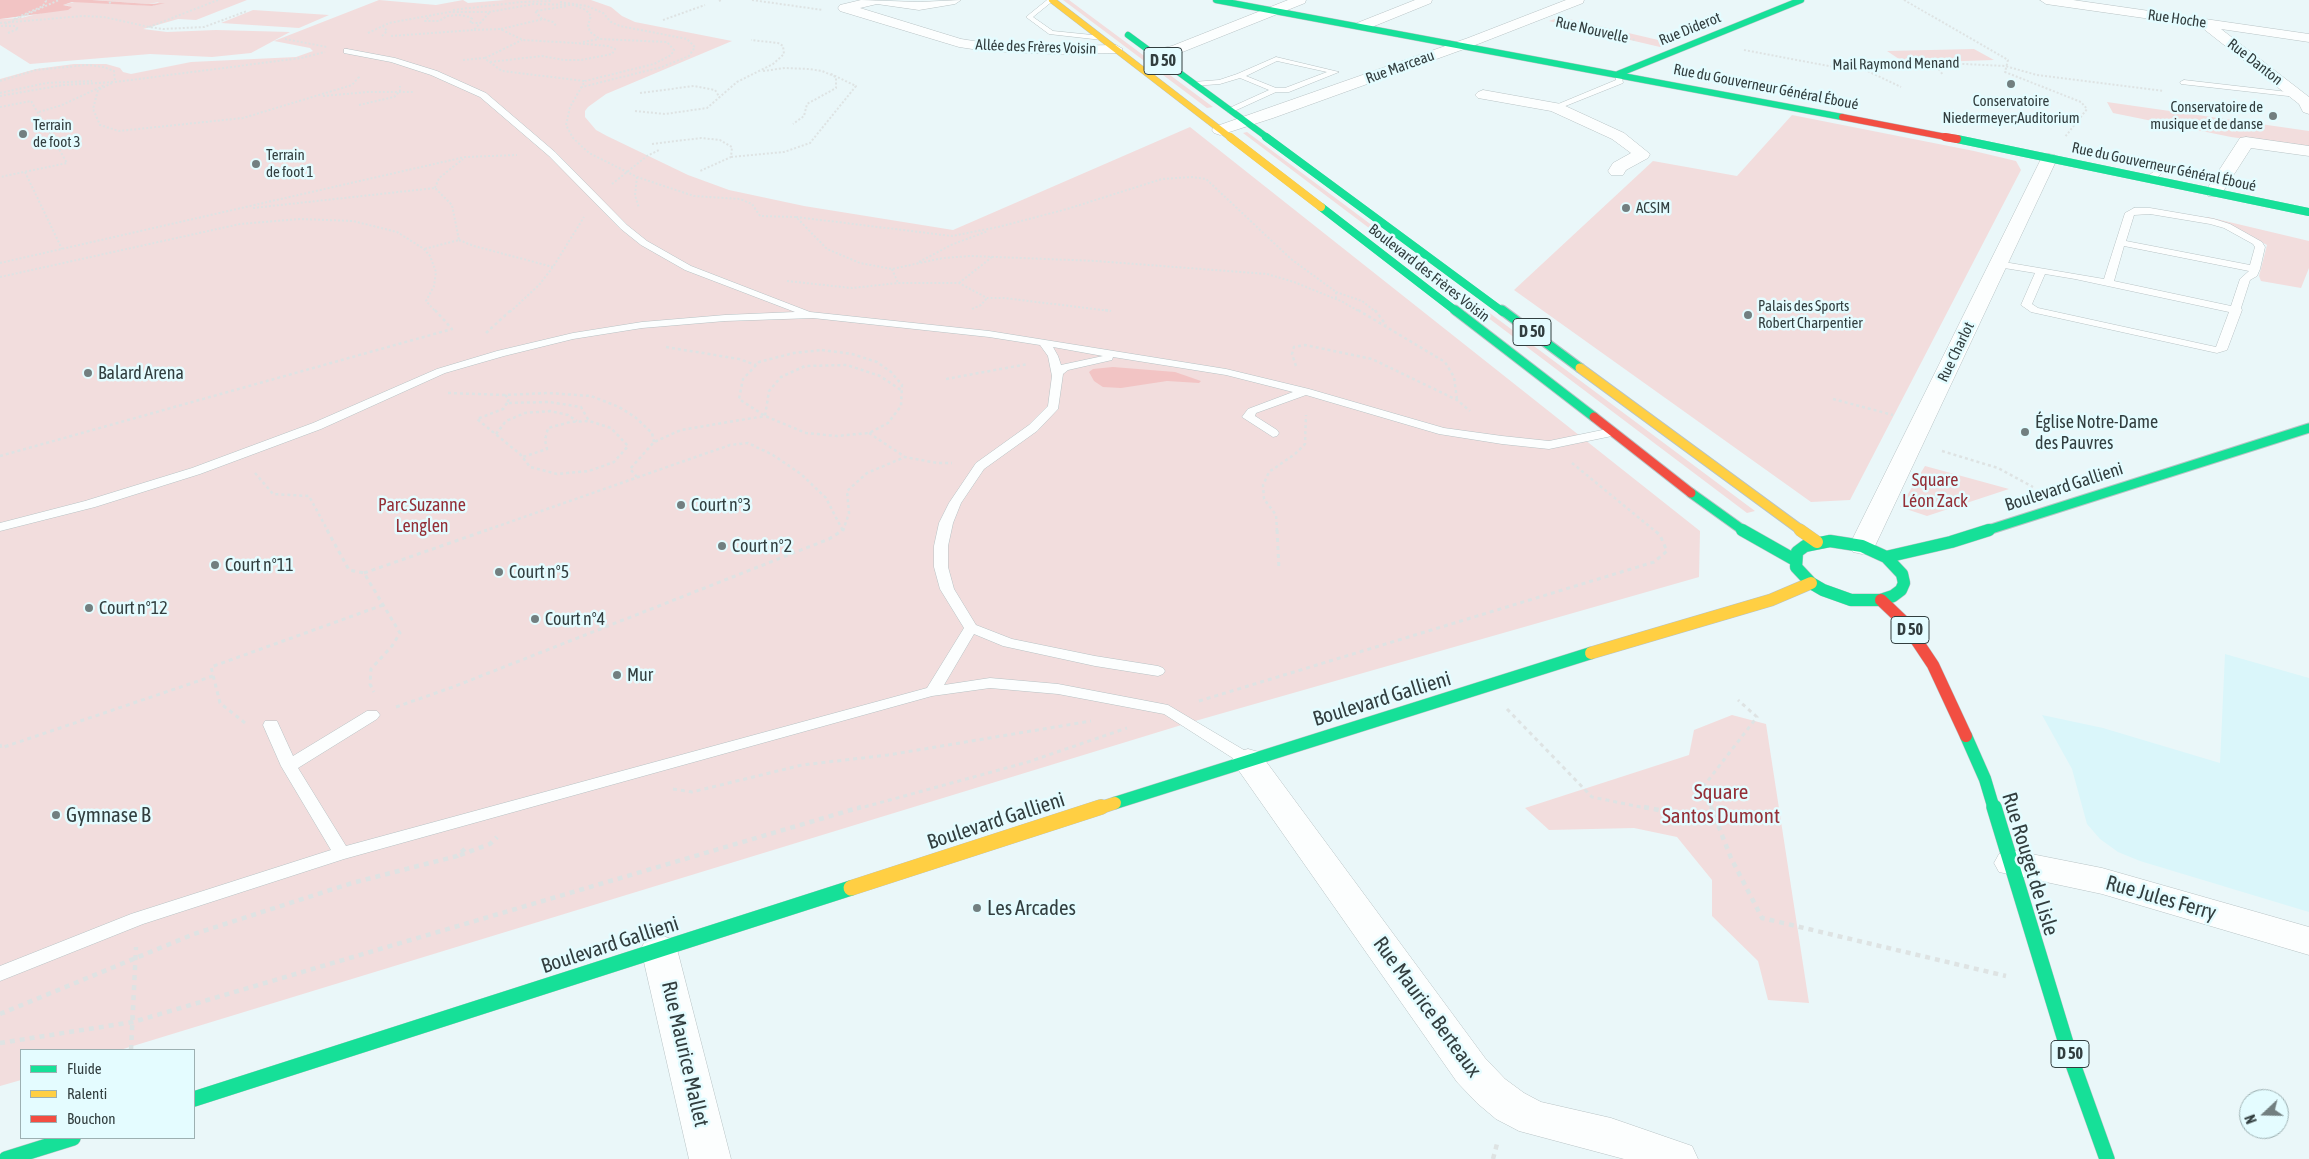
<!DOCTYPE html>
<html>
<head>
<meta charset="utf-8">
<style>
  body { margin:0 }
  #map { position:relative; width:2309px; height:1159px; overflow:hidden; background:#eaf7f9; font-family:"Asap Condensed",sans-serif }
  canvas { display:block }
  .legend { position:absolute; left:20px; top:1049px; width:175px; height:90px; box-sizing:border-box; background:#e4fcff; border:1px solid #9db0b2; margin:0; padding:6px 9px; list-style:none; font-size:15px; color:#323e3f }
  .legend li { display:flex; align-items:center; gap:10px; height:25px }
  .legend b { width:25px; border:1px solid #9db0b2 }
  .north { position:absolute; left:2239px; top:1089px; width:50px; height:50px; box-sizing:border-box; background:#e4fcff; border:1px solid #9db0b2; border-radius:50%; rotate:249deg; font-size:14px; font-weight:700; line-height:20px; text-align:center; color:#323e3f }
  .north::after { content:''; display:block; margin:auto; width:18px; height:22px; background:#727f80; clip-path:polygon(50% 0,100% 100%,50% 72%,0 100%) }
</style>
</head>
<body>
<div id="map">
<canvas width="2309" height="1159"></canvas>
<ul class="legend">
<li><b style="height:6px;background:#16e098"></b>Fluide</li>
<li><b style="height:6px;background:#ffcf43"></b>Ralenti</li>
<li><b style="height:6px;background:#f24e42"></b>Bouchon</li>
</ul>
<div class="north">N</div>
</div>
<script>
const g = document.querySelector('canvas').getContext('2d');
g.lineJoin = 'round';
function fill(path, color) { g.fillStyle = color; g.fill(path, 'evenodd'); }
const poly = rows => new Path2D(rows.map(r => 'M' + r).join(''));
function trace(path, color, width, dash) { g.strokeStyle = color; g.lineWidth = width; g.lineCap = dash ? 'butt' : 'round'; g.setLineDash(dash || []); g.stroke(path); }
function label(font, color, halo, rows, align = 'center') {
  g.font = font + ' "Asap Condensed",sans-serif'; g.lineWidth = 5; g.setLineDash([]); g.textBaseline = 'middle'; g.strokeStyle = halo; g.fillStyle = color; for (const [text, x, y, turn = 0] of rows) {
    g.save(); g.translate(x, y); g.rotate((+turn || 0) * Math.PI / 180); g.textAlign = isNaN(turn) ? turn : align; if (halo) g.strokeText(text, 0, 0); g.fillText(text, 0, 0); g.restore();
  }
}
fill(poly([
  [2225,654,2309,678,2309,912,2140,861,2118,852,2100,839,2087,824,2072,769,2042,715,2103,728,2220,763]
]), '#daf6fa');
fill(poly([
  [92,0,247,0,196,20,178,19,143,29,167,32,216,30,290,32,251,53,212,57,150,54,30,64,0,45,0,19,21,18,70,6,63,5,78,1,153,6,159,2,149,4],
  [379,0,436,5,463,0,468,3,505,0,591,0,611,7,622,16,635,22,732,41,606,94,588,107,585,111,585,117,596,130,607,136,688,175,729,190,804,206,953,230,1190,127,1700,531,1699,577,1188,723,120,1050,21,1050,21,1080,0,1086,0,79,36,69,74,64,106,64,120,68,123,72,131,74,191,62,296,57,313,51,310,48,274,41],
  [1063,0,1069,0,1213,107,1207,108],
  [253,10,329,15,299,28,221,23],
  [1560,17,1603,27,1671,43,1660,47,1549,21],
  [1974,49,1994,60,1905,63,1887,51],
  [2107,102,2309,131,2309,148,2231,137,2113,113],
  [1792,115,1974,151,2016,161,2021,170,1850,500,1811,502,1514,290,1653,161,1737,176],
  [1247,132,1755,511,1747,513,1243,133],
  [2208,217,2309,241,2309,268,2301,288,2261,281,2259,276,2267,245,2231,226,2206,219],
  [1925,466,2009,489,1927,516,1900,507],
  [1732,715,1766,724,1809,1003,1768,1000,1758,961,1712,916,1712,880,1677,837,1634,828,1549,830,1525,808,1689,755,1694,730]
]), '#f2dddd');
fill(poly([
  [0,0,92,0,149,4,165,3,152,6,72,2,63,5,72,7,68,10,0,19],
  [1113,367,1175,372,1201,381,1199,383,1167,381,1121,388,1103,387,1094,381,1089,372,1093,369]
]), '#f2c4c4');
const lane = poly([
  [1047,0,1054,0,1033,17,1053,31,1102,36,1105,38,1102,40,1049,34,1026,17,1047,0],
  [347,49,395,58,437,71,486,93,555,152,627,225,647,241,691,266,810,312,989,331,1226,369,1309,389,1444,428,1502,436,1549,441,1612,428,1618,432,1612,436,1549,449,1502,444,1439,434,1306,395,1256,413,1255,416,1277,430,1279,433,1277,436,1273,437,1242,417,1248,409,1293,392,1226,375,1113,357,1112,360,1068,370,1063,374,1058,409,1037,431,984,469,961,503,953,523,948,546,948,567,954,589,976,625,1012,639,1095,656,1158,666,1163,668,1165,671,1163,674,1158,676,1095,666,1003,646,974,634,944,685,990,678,1058,684,1168,705,1254,756,1256,760,1254,764,1242,764,1164,714,1058,694,990,688,932,696,344,859,143,924,0,981,0,966,131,914,331,850,281,766,263,725,265,721,277,721,293,756,367,711,377,711,380,715,377,719,298,768,346,846,927,688,964,628,940,589,934,567,934,546,939,523,949,503,976,463,1029,425,1048,406,1052,376,1048,356,1040,345,989,337,813,318,725,321,642,328,573,339,504,356,445,373,321,429,200,474,95,507,0,531,0,523,85,501,192,468,313,423,437,369,497,351,573,333,642,322,725,315,795,312,685,270,641,245,621,229,549,156,480,97,431,75,391,62,344,53,344,49,347,49],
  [1053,347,1103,356,1061,365,1058,356,1053,347],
  [1276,57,1339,72,1289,92,1276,92,1230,113,1226,111,1227,109,1269,90,1240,78,1220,84,1193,86,1189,84,1193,82,1219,80,1237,74,1276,57],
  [1277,61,1327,72,1285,88,1276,88,1246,76,1277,61],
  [1615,72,1621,72,1623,83,1558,109,1551,107,1616,80,1615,72],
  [2184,80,2297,93,2301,95,2297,97,2181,84,2180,82,2184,80],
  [2163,164,2170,166,2153,181,2147,181,2147,177,2163,164],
  [2134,208,2150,208,2214,219,2230,224,2262,242,2265,247,2260,269,2257,276,2250,280,2241,308,2242,310,2227,350,2217,353,2031,312,2021,305,2035,273,1998,267,1993,264,1998,261,2104,279,2125,213,2134,208],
  [2150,214,2210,224,2224,228,2253,244,2255,247,2250,265,2126,241,2134,215,2150,214],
  [2124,246,2249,271,2240,279,2231,306,2114,281,2124,246],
  [2045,274,2075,279,2229,312,2216,347,2038,308,2032,304,2045,274]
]);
const street = poly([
  [861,0,919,2,961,0,955,4,919,10,877,4,860,8,961,39,986,43,1056,46,1116,45,1123,49,1116,53,1056,54,986,51,959,47,840,11,838,8,840,5,861,0],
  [1288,0,1306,0,1305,3,1180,53,1153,58,1146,54,1148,51,1172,46,1288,0],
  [1415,0,1432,0,1431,3,1367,29,1357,29,1355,26,1357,23,1415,0],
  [1566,0,1584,0,1583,3,1478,44,1273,118,1220,135,1214,133,1212,130,1214,127,1468,38,1566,0],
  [2040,0,2073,0,2309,34,2309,42,2221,29,2309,97,2309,114,2303,112,2299,104,2200,26,2046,4,2040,0],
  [1483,90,1561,104,1624,133,1650,154,1648,158,1626,170,1623,175,1611,175,1608,171,1613,163,1631,153,1612,139,1551,111,1478,98,1475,95,1478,92,1483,90],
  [2246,137,2309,146,2309,156,2251,148,2220,196,2208,196,2205,192,2240,138,2246,137],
  [2049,154,2055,155,2057,159,1875,546,1871,552,1862,554,1853,552,1849,546,2041,159,2043,155,2049,154],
  [1248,749,1259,752,1485,1058,1505,1079,1524,1093,1541,1102,1611,1118,1692,1146,1698,1159,1624,1159,1519,1131,1496,1119,1477,1103,1457,1082,1237,768,1232,760,1237,752,1248,749],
  [2011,850,2102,868,2309,927,2309,955,2102,894,1999,872,1994,863,1999,854,2011,850],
  [659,935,672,939,677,949,731,1159,689,1159,641,949,646,939,659,935]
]);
const fastFar4 = poly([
  [1216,0,1842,117],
  [1128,35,1268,138],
  [1618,74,1801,0]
]);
const fastFar3 = poly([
  [1266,137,1503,312],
  [1957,139,2309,212],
  [1321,207,1457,312]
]);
const fastFar2 = poly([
  [1455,310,1594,417],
  [1502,310,1580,368],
  [1691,493,1744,531],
  [1985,531,2309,428]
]);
const fastFar1 = poly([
  [1742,530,1795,560],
  [1830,541,1862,546,1886,557,1902,574,1904,583,1901,590,1893,596,1881,600,1851,600,1823,590,1811,583,1796,567,1797,552,1805,546,1830,541],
  [1886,557,1951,542,1989,530],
  [1966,736,1985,779,1994,809],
  [1115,803,1591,653]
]);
const fast = poly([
  [1994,807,2069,1053,2107,1159],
  [194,1099,851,888],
  [6,1159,73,1138]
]);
const slowFar4 = poly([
  [1052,0,1231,138]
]);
const slowFar3 = poly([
  [1230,137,1321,207]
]);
const slowFar2 = poly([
  [1580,368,1802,531]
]);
const slowFar1 = poly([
  [1800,530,1817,542],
  [1591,653,1771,600,1811,583],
  [1097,809,1115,803]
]);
const slow = poly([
  [851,888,1101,807]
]);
const jamFar3 = poly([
  [1842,117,1951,138]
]);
const jamFar2 = poly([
  [1945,137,1957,139]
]);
const jamFar1 = poly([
  [1594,417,1691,493]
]);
const jam = poly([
  [1881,600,1905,623,1933,665,1966,736]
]);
trace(lane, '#b8c3c5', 1);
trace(street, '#b8c3c5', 1);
trace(fastFar4, '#b8c3c5', 7);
trace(fastFar3, '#b8c3c5', 8);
trace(fastFar2, '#b8c3c5', 11);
trace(fastFar1, '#b8c3c5', 13);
trace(fast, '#b8c3c5', 16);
trace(slowFar4, '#b8c3c5', 7);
trace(slowFar3, '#b8c3c5', 8);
trace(slowFar2, '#b8c3c5', 11);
trace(slowFar1, '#b8c3c5', 13);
trace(slow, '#b8c3c5', 16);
trace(jamFar3, '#b8c3c5', 7);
trace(jamFar2, '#b8c3c5', 8);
trace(jamFar1, '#b8c3c5', 11);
trace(jam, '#b8c3c5', 13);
trace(poly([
  [218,0,149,27,163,29,204,27,247,11],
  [752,0,823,10],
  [1904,0,2008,60,2005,72,2081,102,2087,109,2065,137],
  [719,1,721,0],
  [560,2,587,6,603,13,611,22,620,26,687,39,695,47,689,56,662,67,582,87],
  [109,3,113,1],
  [453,10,521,2,552,1],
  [431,15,425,21,439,21,447,16,459,15,470,17,472,19,470,23,480,23],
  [14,19,43,6,46,1,44,0],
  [542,19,535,11,568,6],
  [663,20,705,5],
  [0,23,83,16,104,17,149,27],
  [1,26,15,26,18,29],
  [1578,27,1635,40],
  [501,29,543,19,553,22,557,27],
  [474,30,500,29,523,40,575,43],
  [8,33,18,29],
  [368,33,389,23,449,12,489,12,534,4,574,5,586,10,591,16,588,25,590,32,600,39,667,42,674,50,671,55,654,64,585,81,570,107,566,125,573,138,589,153,637,177,694,196,740,199,752,204,760,216,796,217,827,249,860,263,892,269,943,258,971,256,1096,261,1267,274,1294,282,1343,302,1360,312],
  [382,36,387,31,383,26],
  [391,36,474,30,489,13],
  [285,39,327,47],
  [583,42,599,39],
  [1744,50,1834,67,1964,64,2005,66,2037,75,2164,91],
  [485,58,522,40],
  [463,60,484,58,502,71,585,81],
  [490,62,542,56,564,60,581,60,612,54,615,49,608,46,575,43],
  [1932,65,1938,68,1943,75],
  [1857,66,1901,87],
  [763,71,785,68,809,69,822,71,836,77,836,88,807,104,804,116,793,124],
  [0,81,36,70,87,65,104,67,114,71,115,82],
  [112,83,98,90,93,109,100,125,119,131,243,118,352,85,359,77,358,75],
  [0,93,46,83,92,81],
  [640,93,694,86,715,90,720,98],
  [0,96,63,85,115,82,301,58,325,52],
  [323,96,368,92,414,92],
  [359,105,394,97,400,91,400,86],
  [0,107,31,101,67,163,0,177],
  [635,111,665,114,707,108,737,82,773,64,784,54,783,46,778,43,751,40],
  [39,112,62,105,105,85],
  [652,144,701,138,720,140,732,147,731,157,700,171],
  [731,157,784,152,810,143,856,86,829,73],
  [25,172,62,249],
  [637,177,635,195,639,208],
  [612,184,647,156,659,150],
  [435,188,439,178,463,159],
  [253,208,435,188,452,205,459,240,424,249],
  [796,217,952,236,998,227,1067,209,1162,179,1191,177,1206,179,1291,259,1336,292,1336,299],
  [459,240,474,246,553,267],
  [919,262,951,245,988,231],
  [0,263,465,157,517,155],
  [892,269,898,283],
  [0,277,240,224,300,219,353,221,397,232,424,249,430,256,436,272,434,286,426,301,436,312],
  [787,281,852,288,898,283,959,283,987,298,1004,298,1111,311],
  [959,283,992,257],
  [1336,292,1362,301,1376,312],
  [972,309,981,305,987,298],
  [510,312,539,285,553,267,584,217]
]), '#dee3e3', 2, [2, 2]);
trace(poly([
  [1105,310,1111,311],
  [1358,310,1445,362,1454,377,1457,400],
  [1375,310,1386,325],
  [486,333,511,310],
  [666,347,739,359,756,365],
  [822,350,852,354,877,362,891,372,902,385,901,406,888,423,869,433,837,436,806,433,765,416,739,399,743,379,759,362,794,353,822,350],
  [1296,366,1292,354,1294,347,1305,345,1372,359,1457,400,1470,411],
  [946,379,1028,364],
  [448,393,505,395,548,393,591,396,619,407,635,417,652,433,654,442],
  [505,395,509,399,507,403,549,402,581,407,589,421],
  [1833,399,1893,415],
  [507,403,503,409,477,419,520,454,530,467,557,474,589,471,614,462,628,446,611,428,589,421,570,422,548,428,545,440,547,449,523,457],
  [869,433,905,457,937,463,952,463],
  [496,434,506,421,525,413,550,411,568,415,577,421],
  [1942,451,1998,468,2033,487],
  [0,456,452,329,435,310],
  [1572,463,1655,531],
  [255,473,273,494,309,496,328,531],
  [637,477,630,469,654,442,681,430,765,416,769,391,781,377,805,366,847,365,880,376,901,390],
  [484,531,730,445,748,443,773,455,801,474,826,498,843,531],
  [843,531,849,513,847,491,867,473,905,457],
  [1277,531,1276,515,1264,499,1263,485,1269,472,1295,454,1305,444,1306,415]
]), '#dee3e3', 2.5, [3, 3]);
trace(poly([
  [327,530,349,570,364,573,400,633,392,646,371,669,370,684,374,692],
  [1277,530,1279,569],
  [364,573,487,530],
  [1199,701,1654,562,1667,551,1660,535,1654,530],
  [396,707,453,687,829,539,843,530],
  [1507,709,1592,797,1650,809],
  [245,723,220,703,211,667,383,605],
  [0,744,1,748,213,676],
  [673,789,692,792,802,765,888,755,1091,721],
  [857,809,1028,762,1127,728],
  [1712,809,1703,787,1757,717,1738,700]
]), '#dee3e3', 3, [4, 4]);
trace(poly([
  [1644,807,1716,822],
  [1711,807,1731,858,1762,918,2006,976],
  [460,855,490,844,497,837],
  [0,1014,194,934,352,883,457,856,468,846],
  [0,1043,133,1022,861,807],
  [131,1050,136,947],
  [1493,1159,1498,1140]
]), '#dee3e3', 4.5, [5, 5]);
fill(lane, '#fcfefe');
fill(street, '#fcfefe');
trace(fastFar4, '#16e098', 6);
trace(fastFar3, '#16e098', 8);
trace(fastFar2, '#16e098', 9);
trace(fastFar1, '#16e098', 12);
trace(fast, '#16e098', 15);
trace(slowFar4, '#ffcf43', 6);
trace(slowFar3, '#ffcf43', 8);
trace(slowFar2, '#ffcf43', 9);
trace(slowFar1, '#ffcf43', 12);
trace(slow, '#ffcf43', 15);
trace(jamFar3, '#f24e42', 6);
trace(jamFar2, '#f24e42', 8);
trace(jamFar1, '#f24e42', 9);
trace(jam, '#f24e42', 12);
trace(poly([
  [5,24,59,0]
]), '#dee3e3', 2, [2, 2]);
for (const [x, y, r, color] of [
  [2011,84,5,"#727f80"],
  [2273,116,5,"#727f80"],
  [23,134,5,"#727f80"],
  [256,164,5,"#727f80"],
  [1626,208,5,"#727f80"],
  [1748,315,5,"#727f80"],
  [88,373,5,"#727f80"],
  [2025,432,5,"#727f80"],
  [681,505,5,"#727f80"],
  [722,546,5,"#727f80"],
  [215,565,5,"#727f80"],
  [499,572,5,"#727f80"],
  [89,608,5,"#727f80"],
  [535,619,5,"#727f80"],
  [617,675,5,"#727f80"],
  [56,815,5,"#727f80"],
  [977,908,5,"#727f80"]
]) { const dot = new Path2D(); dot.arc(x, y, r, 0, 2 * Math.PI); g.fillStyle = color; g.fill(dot); trace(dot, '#e4fcff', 2); }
label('15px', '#323e3f', '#e4fcff', [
  ["Rue Hoche",2177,19,8],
  ["Rue Diderot",1690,29,-22],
  ["Rue Nouvelle",1592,30,13],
  ["Allée des Frères Voisin",1036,47,2],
  ["Rue Danton",2255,62,38],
  ["Mail Raymond Menand",1896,64,-1],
  ["Rue Marceau",1400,67,-20],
  ["Rue du Gouverneur Général Éboué",1766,87,11],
  ["Rue du Gouverneur Général Éboué",2164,167,12],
  ["Boulevard des Frères Voisin",1429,273,38],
  ["Rue Charlot",1956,352,-64]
]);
label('15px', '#323e3f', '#e4fcff', [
  ["Conservatoire",2011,101,"center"],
  ["Niedermeyer;Auditorium",2011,118,"center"],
  ["Conservatoire de",2263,107,"right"],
  ["musique et de danse",2263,124,"right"],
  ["Terrain",33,125],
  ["de foot 3",33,142],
  ["Terrain",266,155],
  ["de foot 1",266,172],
  ["ACSIM",1636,208],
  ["Palais des Sports",1758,306],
  ["Robert Charpentier",1758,323]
], 'left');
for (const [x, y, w] of [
  [1163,61,38],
  [1532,332,38],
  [1910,630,38],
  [2070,1054,38]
]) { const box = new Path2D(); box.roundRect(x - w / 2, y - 13.5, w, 27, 4); g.fillStyle = '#e4fcff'; g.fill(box); trace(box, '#323e3f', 1); }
label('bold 16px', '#323e3f', null, [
  ["D 50",1163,61],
  ["D 50",1532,332],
  ["D 50",1910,630],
  ["D 50",2070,1054]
]);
label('18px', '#323e3f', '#e4fcff', [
  ["Balard Arena",98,373],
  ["Église Notre-Dame",2035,422],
  ["des Pauvres",2035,443],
  ["Court n°3",691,505],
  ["Court n°2",732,546],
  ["Court n°11",225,565],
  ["Court n°5",509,572],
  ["Court n°12",99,608],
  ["Court n°4",545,619],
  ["Mur",627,675]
], 'left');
label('18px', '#942f37', '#e4fcff', [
  ["Square",1935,480],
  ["Léon Zack",1935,501],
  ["Parc Suzanne",422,505],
  ["Lenglen",422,526]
]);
label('18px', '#323e3f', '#e4fcff', [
  ["Boulevard Gallieni",2064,487,-18]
]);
label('21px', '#323e3f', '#e4fcff', [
  ["Boulevard Gallieni",1382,699,-17],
  ["Boulevard Gallieni",996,821,-18],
  ["Rue Rouget de Lisle",2030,864,73],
  ["Rue Jules Ferry",2161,898,16],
  ["Boulevard Gallieni",610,945,-18],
  ["Rue Maurice Berteaux",1427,1007,54],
  ["Rue Maurice Mallet",685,1054,77]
]);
label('21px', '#942f37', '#e4fcff', [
  ["Square",1721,792],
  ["Santos Dumont",1721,816]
]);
label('21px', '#323e3f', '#e4fcff', [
  ["Gymnase B",66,815],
  ["Les Arcades",987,908]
], 'left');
</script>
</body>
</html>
